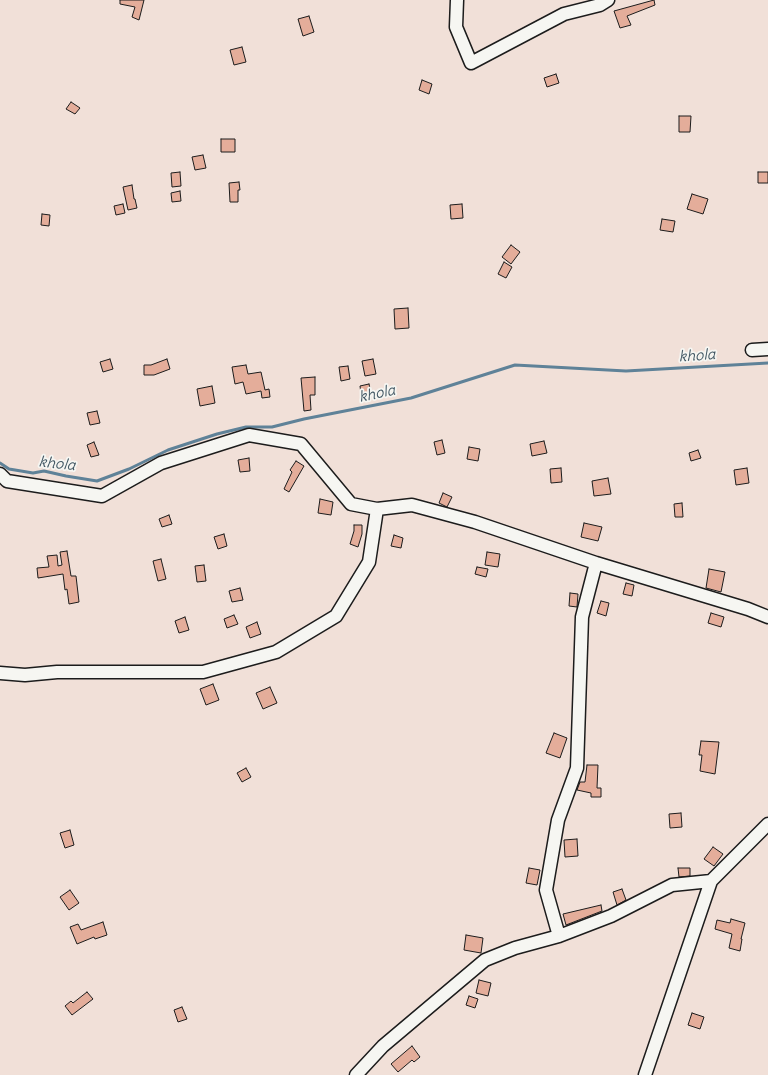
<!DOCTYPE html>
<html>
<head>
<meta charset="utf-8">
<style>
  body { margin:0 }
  canvas { display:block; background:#f1e0d8 }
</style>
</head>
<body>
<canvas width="768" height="1075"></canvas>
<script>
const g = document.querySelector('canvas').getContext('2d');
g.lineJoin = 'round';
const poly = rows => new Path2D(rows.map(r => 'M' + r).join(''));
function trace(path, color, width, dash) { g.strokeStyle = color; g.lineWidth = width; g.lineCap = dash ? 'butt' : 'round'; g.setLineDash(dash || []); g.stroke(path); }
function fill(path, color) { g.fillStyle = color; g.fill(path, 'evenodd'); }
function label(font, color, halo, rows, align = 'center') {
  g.font = font + ' Delius,sans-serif'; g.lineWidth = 3.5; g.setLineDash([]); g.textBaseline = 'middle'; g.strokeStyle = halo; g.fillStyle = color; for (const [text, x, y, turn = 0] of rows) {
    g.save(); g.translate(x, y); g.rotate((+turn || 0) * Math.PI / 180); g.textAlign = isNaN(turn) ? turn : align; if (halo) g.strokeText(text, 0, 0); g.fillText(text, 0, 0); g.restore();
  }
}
trace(poly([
  [0,463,9,469,33,473,44,471,66,476,97,481,129,469,168,450,217,434,246,427,272,427,304,419,411,398,515,365,626,371,768,363]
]), '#5f8298', 3);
const building = poly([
  [120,0,144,0,139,20,132,17,135,7,120,4,120,0],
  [654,0,655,5,627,16,631,25,620,28,614,11,654,0],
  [309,16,314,32,303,36,298,19,309,16],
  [242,47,246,62,234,65,230,50,242,47],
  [556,74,559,83,547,87,544,78,556,74],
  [422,80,432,84,429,94,419,90,422,80],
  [71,102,80,108,75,114,66,109,71,102],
  [679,116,691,116,690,132,679,132,679,116],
  [221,139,235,139,235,152,221,152,221,139],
  [203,155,206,168,195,170,192,157,203,155],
  [180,172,181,186,172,187,171,173,180,172],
  [758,172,768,172,768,183,758,183,758,172],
  [239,182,240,190,238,190,238,202,230,202,229,183,239,182],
  [132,185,134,199,135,199,137,208,128,210,123,187,132,185],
  [180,191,181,201,172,202,171,193,180,191],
  [692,194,708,199,703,214,687,209,692,194],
  [123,204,125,213,116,215,114,206,123,204],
  [462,204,463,218,451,219,450,205,462,204],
  [42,214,50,215,49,226,41,225,42,214],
  [662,219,675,221,673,232,660,230,662,219],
  [511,245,520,252,511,264,502,257,511,245],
  [504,262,512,267,506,278,498,274,504,262],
  [408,308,409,328,395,329,394,309,408,308],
  [110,359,113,369,103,372,100,362,110,359],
  [167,359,170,369,154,375,144,375,144,365,151,365,167,359],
  [373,359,376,374,365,376,362,361,373,359],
  [246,365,248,374,261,372,265,390,269,389,270,397,262,398,261,391,246,394,243,382,235,384,232,367,246,365],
  [348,366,350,379,341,381,339,367,348,366],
  [315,377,315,395,310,395,311,410,304,411,301,378,315,377],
  [369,384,371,393,361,394,360,386,369,384],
  [212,386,215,403,200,406,197,389,212,386],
  [97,411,100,423,90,425,87,413,97,411],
  [442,440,445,453,437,455,434,442,442,440],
  [544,441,547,453,532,456,530,444,544,441],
  [94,442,99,455,91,457,87,445,94,442],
  [469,447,480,449,478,461,467,459,469,447],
  [698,450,701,458,691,461,689,453,698,450],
  [249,458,250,471,240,472,238,460,249,458],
  [296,461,304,466,289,492,284,489,292,472,290,470,296,461],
  [561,468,562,482,551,483,550,469,561,468],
  [747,468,749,483,736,485,734,470,747,468],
  [608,478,611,494,594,496,592,481,608,478],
  [443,493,452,497,447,507,439,503,443,493],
  [320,499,333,502,331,515,318,513,320,499],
  [682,503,683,517,675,517,674,504,682,503],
  [169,515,172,524,162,527,159,519,169,515],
  [584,523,602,527,598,541,581,537,584,523],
  [354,525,362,525,362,534,358,547,350,544,354,531,354,525],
  [224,534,227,546,218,549,214,537,224,534],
  [394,535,403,538,401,548,391,546,394,535],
  [67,551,71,576,76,576,79,602,69,604,67,589,65,590,63,574,38,578,37,568,49,567,47,556,57,555,58,566,62,565,60,552,67,551],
  [487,552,500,554,498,567,485,565,487,552],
  [161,559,166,579,158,581,153,561,161,559],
  [204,565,206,581,197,582,195,566,204,565],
  [477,567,488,569,486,577,475,574,477,567],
  [709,569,725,572,721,592,706,588,709,569],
  [626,583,634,585,632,596,623,594,626,583],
  [240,588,243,600,232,602,229,591,240,588],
  [570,593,578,594,577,607,569,606,570,593],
  [601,601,609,603,606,616,597,613,601,601],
  [711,613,724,617,721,627,708,623,711,613],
  [234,615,238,624,227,628,224,619,234,615],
  [185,617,189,630,179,633,175,621,185,617],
  [257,622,261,634,250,638,246,627,257,622],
  [213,684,219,700,206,705,200,689,213,684],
  [270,687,277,703,263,709,256,693,270,687],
  [554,733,567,738,560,758,546,753,554,733],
  [701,741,719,742,715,774,700,771,702,755,699,755,701,741],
  [587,765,598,765,597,788,601,788,601,797,591,797,591,793,577,790,580,782,585,782,587,765],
  [246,768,251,777,242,782,237,773,246,768],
  [681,813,682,827,670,828,669,814,681,813],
  [70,830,74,845,65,848,60,833,70,830],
  [577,839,578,856,565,857,564,840,577,839],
  [713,847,723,854,714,866,704,859,713,847],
  [529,868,540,870,537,885,526,883,529,868],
  [678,868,690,868,690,876,679,877,678,868],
  [622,889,626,900,617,905,613,892,622,889],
  [70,890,79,903,69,910,60,897,70,890],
  [601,905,602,911,566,925,563,914,601,905],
  [731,919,745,923,741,939,742,939,740,951,729,948,732,934,715,929,717,920,730,923,731,919],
  [103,922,107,935,95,939,94,937,77,944,70,927,78,924,81,930,103,922],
  [466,935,483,938,481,953,464,950,466,935],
  [479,980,491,983,488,996,476,993,479,980],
  [87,992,93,999,72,1015,65,1006,71,1001,73,1003,87,992],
  [469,996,478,999,475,1008,466,1005,469,996],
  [182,1007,187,1019,178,1022,174,1010,182,1007],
  [692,1013,704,1017,700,1029,688,1025,692,1013],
  [412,1046,420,1057,414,1062,412,1060,398,1072,391,1064,412,1046]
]);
fill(building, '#e4ad9a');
trace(building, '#1c1c1c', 1);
const minor = poly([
  [457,0,456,27,471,63,564,14,600,5,608,0],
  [752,350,768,349],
  [0,474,7,481,102,496,161,463,249,435,301,444,351,504,377,509,412,505,475,522,596,563,748,609,768,617],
  [0,673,25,675,57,672,203,672,276,652,336,616,369,562,377,509],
  [559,936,546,890,558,820,577,768,582,617,596,563],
  [356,1075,383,1046,485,960,515,948,559,936,611,916,672,885,711,881],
  [645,1075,711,881,768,824]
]);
trace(minor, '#1c1c1c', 15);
trace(minor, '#f6f6f2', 12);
label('italic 15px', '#435864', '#f6f6f2', [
  ["khola",697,356,-4],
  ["khola",377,394,-12],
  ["khola",57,464,6]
]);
</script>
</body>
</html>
